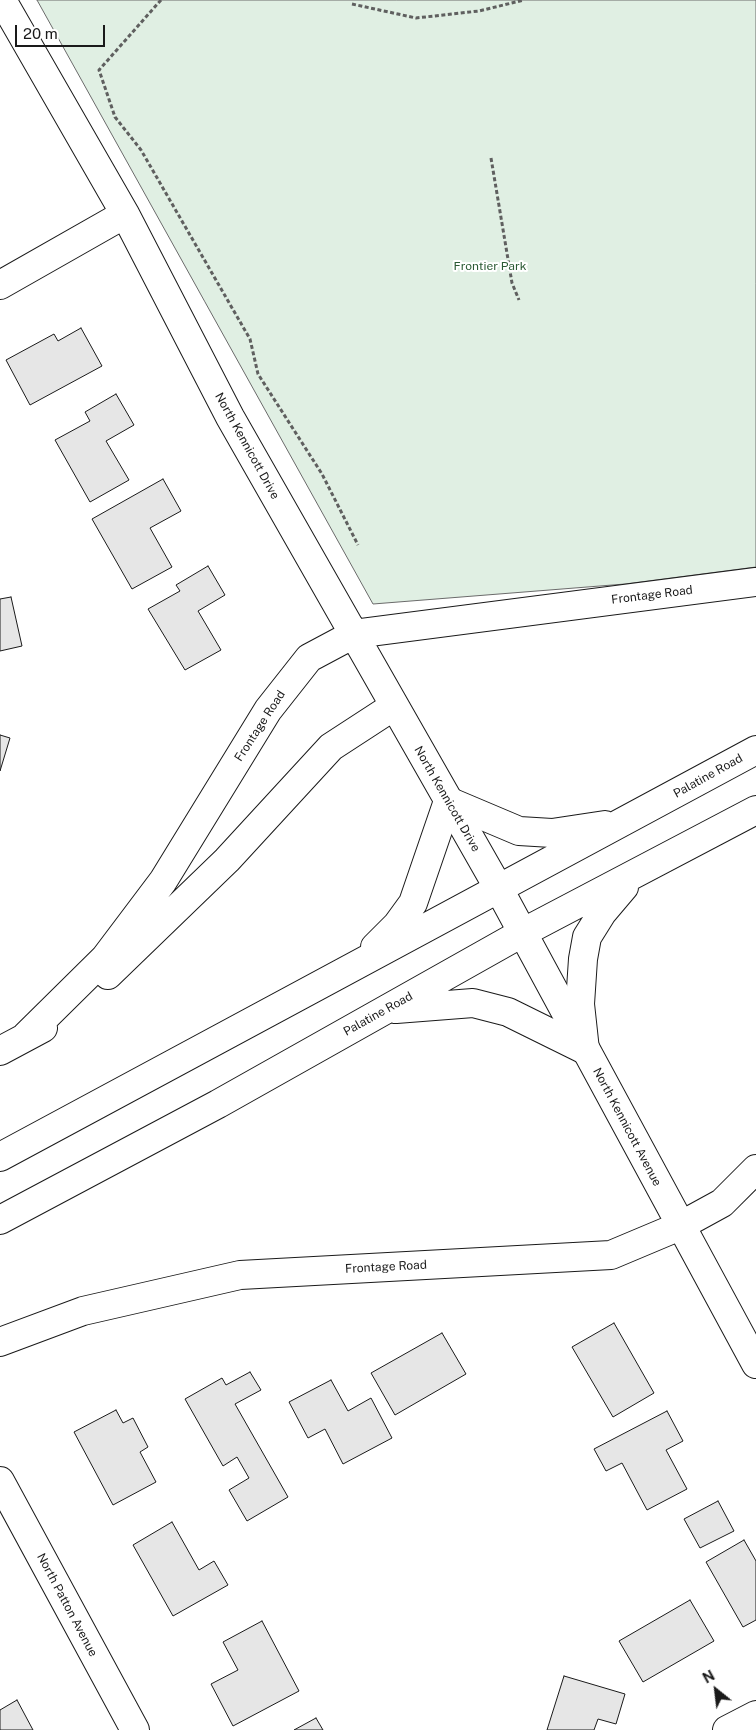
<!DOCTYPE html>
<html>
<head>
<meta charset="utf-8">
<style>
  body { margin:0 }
  #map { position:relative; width:756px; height:1730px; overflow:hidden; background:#fff; font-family:"Public Sans",sans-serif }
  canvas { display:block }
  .north { position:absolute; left:691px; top:1665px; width:50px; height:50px; -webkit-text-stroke:4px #fff; paint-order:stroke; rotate:331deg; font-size:14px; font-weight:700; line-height:20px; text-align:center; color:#1a1a1a }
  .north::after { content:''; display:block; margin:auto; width:18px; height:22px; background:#1a1a1a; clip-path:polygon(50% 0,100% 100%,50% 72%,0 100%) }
  .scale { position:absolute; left:15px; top:25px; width:90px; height:22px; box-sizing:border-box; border:2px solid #1a1a1a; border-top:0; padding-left:6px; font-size:15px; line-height:18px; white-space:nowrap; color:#1a1a1a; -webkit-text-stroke:4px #fff; paint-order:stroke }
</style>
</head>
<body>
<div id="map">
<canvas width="756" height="1730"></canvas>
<div class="north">N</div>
<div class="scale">20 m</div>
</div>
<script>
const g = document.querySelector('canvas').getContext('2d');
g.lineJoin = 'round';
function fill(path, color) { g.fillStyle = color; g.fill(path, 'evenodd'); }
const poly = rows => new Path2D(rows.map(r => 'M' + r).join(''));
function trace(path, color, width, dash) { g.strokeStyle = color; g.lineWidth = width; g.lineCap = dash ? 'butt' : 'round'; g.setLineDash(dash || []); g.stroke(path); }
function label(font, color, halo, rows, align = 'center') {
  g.font = font + ' "Public Sans",sans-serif'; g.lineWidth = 4; g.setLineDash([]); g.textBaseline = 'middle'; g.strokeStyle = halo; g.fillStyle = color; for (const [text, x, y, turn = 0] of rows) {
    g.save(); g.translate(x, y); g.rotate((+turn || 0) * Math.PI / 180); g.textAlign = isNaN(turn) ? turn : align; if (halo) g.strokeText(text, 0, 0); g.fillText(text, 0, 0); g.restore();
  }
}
const green = poly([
  [37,0,756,0,756,567,625,584,373,604,37,0]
]);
fill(green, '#e0efe3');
trace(green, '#6a6a6a', 1);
const building = poly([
  [81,328,102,366,30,405,6,360,54,334,58,341,81,328],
  [116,394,134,425,106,441,129,480,90,502,55,440,90,421,85,412,116,394],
  [163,479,181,511,150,528,172,567,132,589,92,519,163,479],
  [208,566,225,595,198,611,221,650,185,670,148,609,180,591,176,585,208,566],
  [11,597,22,646,0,651,0,599,11,597],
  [0,735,10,738,0,771,0,735],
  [614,1323,654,1393,613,1417,572,1347,614,1323],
  [442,1333,466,1374,395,1415,371,1373,442,1333],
  [250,1372,261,1390,235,1404,288,1497,247,1521,229,1490,249,1478,237,1457,223,1466,185,1399,222,1378,226,1385,250,1372],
  [331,1380,348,1411,371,1398,392,1438,343,1464,325,1429,308,1438,289,1402,331,1380],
  [116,1410,123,1423,133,1418,148,1447,140,1452,156,1482,113,1505,74,1432,116,1410],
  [667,1411,683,1441,666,1450,687,1489,647,1510,622,1463,606,1471,594,1449,667,1411],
  [718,1501,734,1531,700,1548,684,1519,718,1501],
  [172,1522,199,1570,214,1561,228,1585,173,1616,133,1545,172,1522],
  [744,1540,756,1561,756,1620,743,1627,706,1562,744,1540],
  [690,1600,714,1641,643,1682,619,1641,690,1600],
  [262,1621,299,1691,233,1726,211,1684,238,1670,223,1642,262,1621],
  [564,1676,625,1694,616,1724,598,1719,594,1730,547,1730,564,1676],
  [17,1700,33,1730,0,1730,0,1710,17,1700],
  [316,1718,323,1730,294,1730,316,1718]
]);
fill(building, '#e6e6e6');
trace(building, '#1a1a1a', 1);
const minor = poly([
  [2,0,125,214,230,417,499,889,756,1364],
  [0,285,125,214],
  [108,975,227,860,331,747,394,706],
  [26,1036,105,958,163,881,268,710,309,658,354,634,756,582],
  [0,1051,43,1028],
  [0,1342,83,1311,240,1275,611,1255,680,1226,722,1203,756,1169],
  [0,1481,135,1730],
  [727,1730,756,1715]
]);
const highway = poly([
  [375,947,397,925,413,903,448,801,519,831,552,833,605,825],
  [396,1009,473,1003,508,1012,585,1050],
  [585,1050,580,1004,583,959,587,937,602,913,624,887],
  [0,1157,756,750],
  [0,1220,218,1104,522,933,756,810]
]);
trace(minor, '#1a1a1a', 30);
trace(highway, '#1a1a1a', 30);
trace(poly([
  [161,0,99,70,115,117,141,150,250,339,258,374,322,474,358,545],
  [352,4,416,18,479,11,524,0],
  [491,158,512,283,519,300]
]), '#5f5f5f', 3, [4, 2.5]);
trace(minor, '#fff', 28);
trace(highway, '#fff', 28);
label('12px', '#2b5a34', '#fff', [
  ["Frontier Park",490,266]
]);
label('12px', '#1a1a1a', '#fff', [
  ["North Kennicott Drive",247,446,61],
  ["Frontage Road",652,595,-7],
  ["Frontage Road",260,726,-57],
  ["Palatine Road",708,776,-29],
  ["North Kennicott Drive",447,799,60],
  ["Palatine Road",378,1014,-29],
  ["North Kennicott Avenue",627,1127,62],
  ["Frontage Road",386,1267,-3],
  ["North Patton Avenue",67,1605,62]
]);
</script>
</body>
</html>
